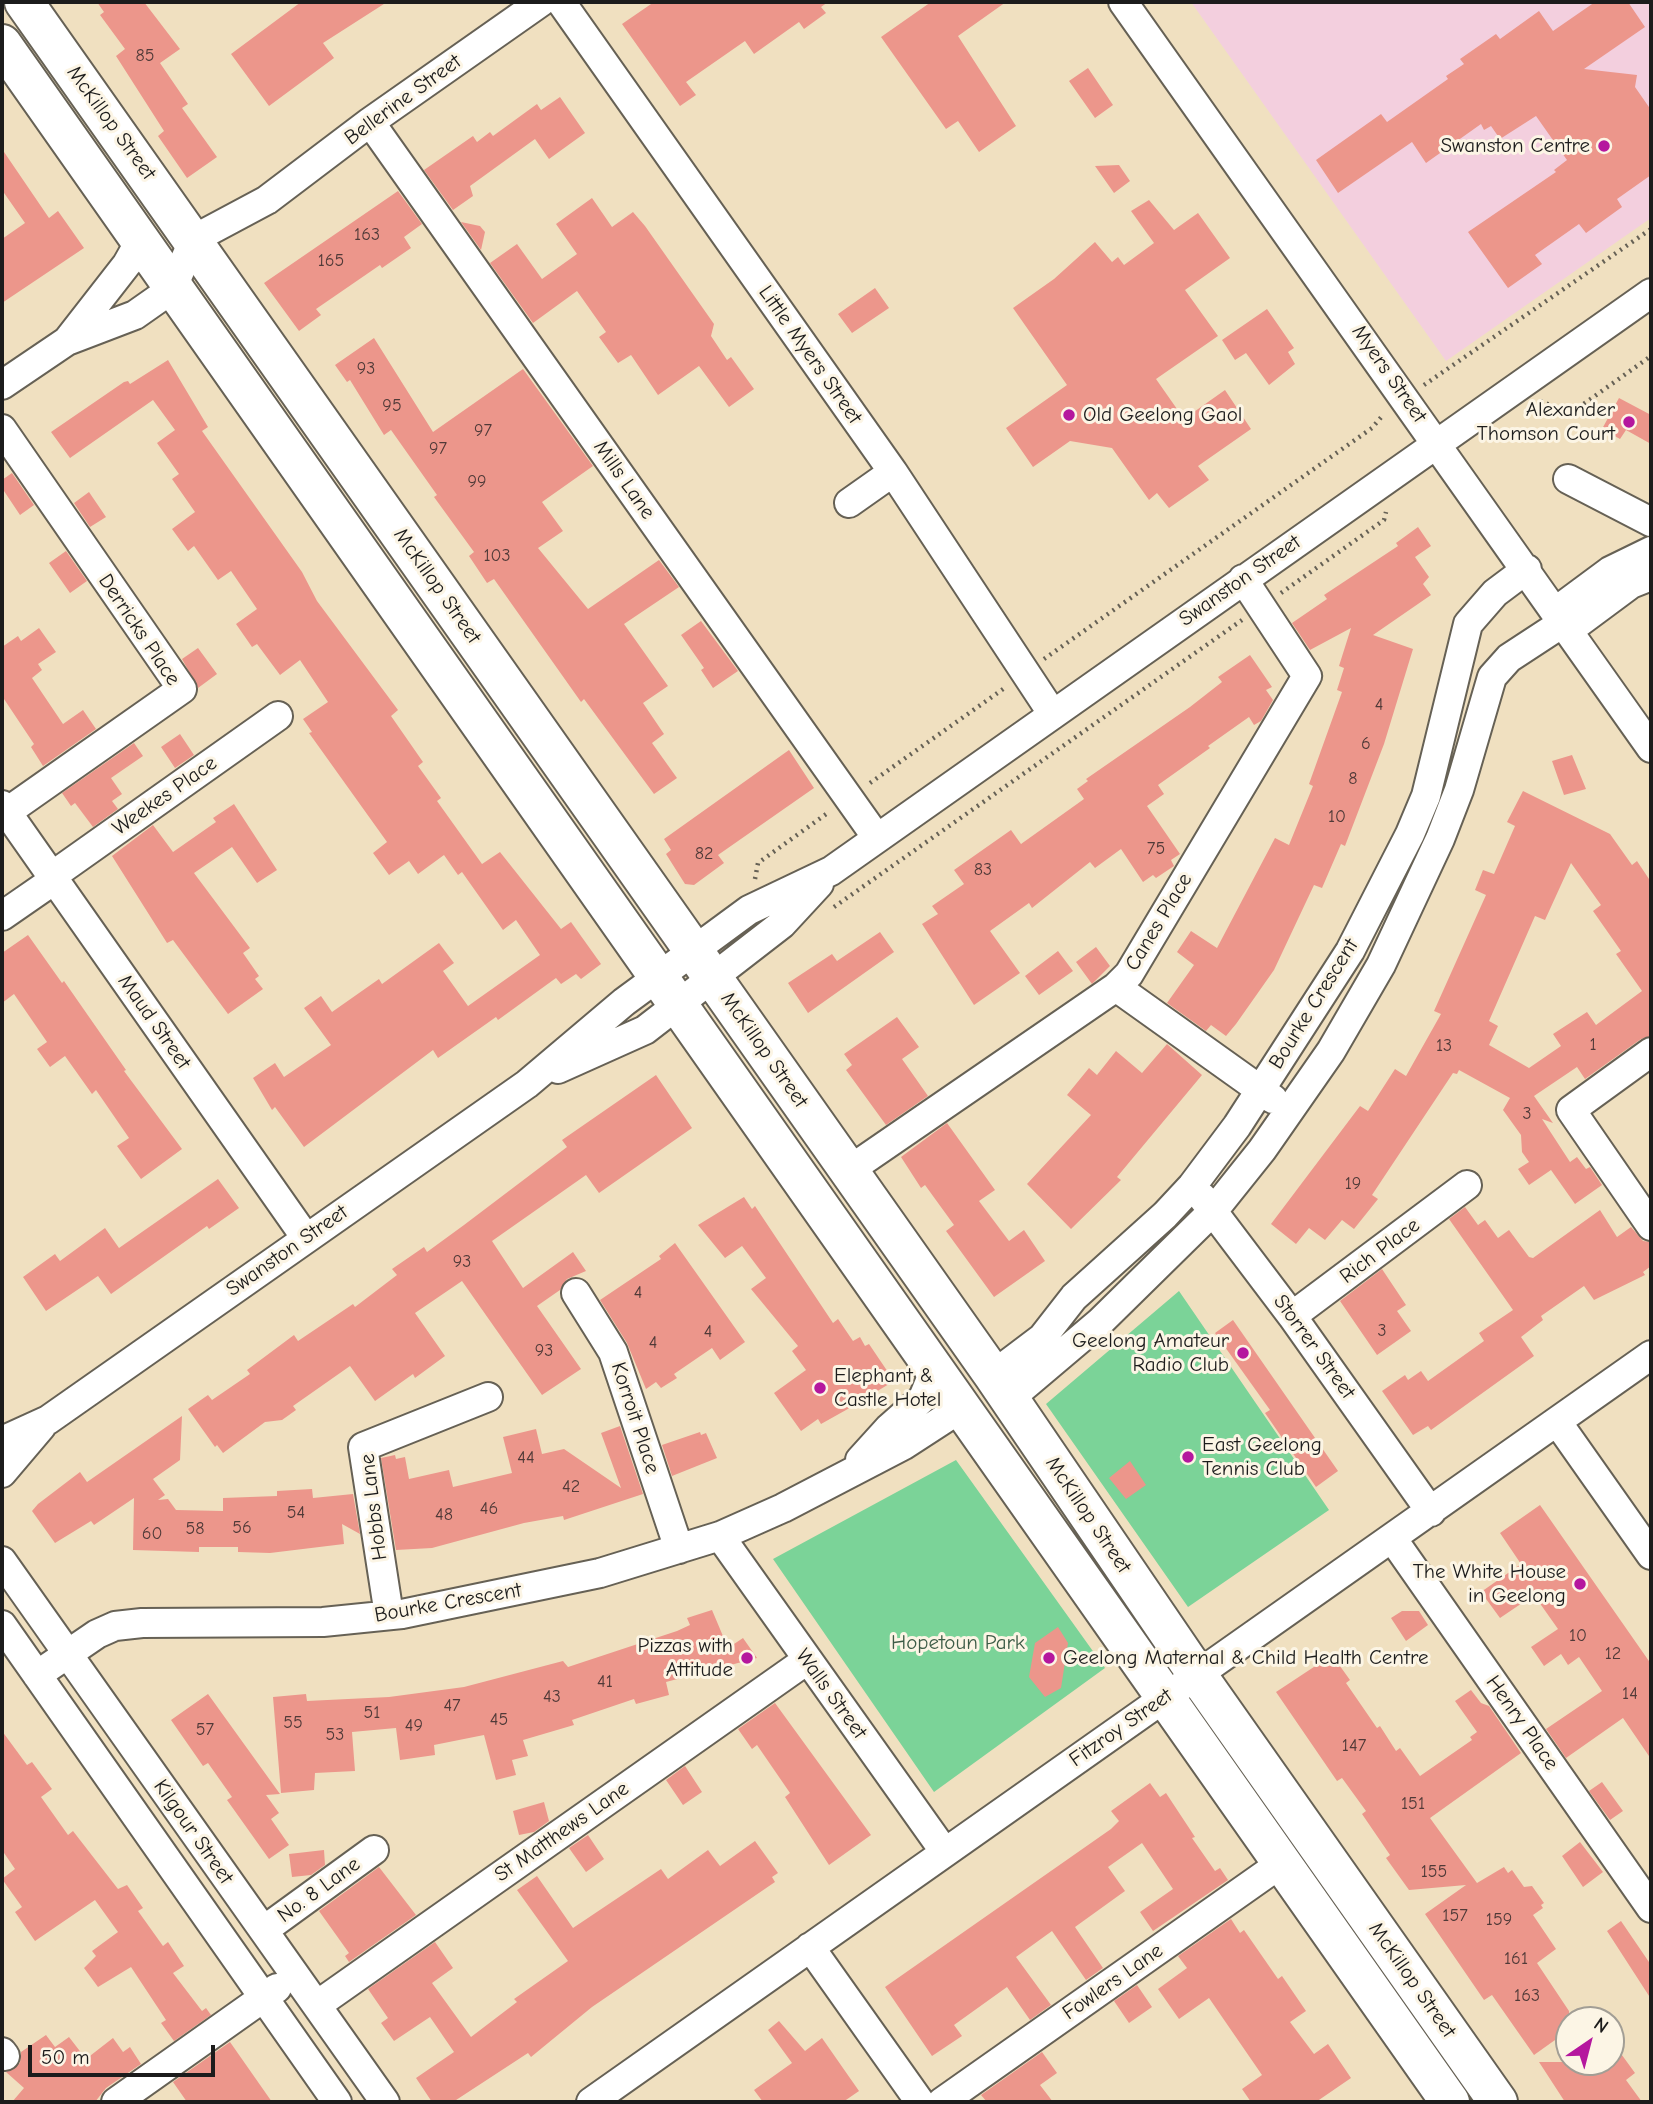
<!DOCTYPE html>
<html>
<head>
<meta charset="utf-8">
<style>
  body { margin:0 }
  #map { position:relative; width:1653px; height:2104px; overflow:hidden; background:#f0e0c0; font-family:"Comic Neue",sans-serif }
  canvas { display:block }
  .frame { position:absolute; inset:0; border:4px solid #1c1c1c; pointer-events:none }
  .north { position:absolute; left:1555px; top:2006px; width:70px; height:70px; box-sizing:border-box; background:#fcf5e5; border:2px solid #a29e95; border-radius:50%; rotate:35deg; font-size:19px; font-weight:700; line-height:28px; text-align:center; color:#1c1c1c }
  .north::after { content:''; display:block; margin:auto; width:24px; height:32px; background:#b5179e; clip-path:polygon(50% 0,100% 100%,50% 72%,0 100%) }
  .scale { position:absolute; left:28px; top:2045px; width:187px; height:32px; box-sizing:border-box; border:4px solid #1c1c1c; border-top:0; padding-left:9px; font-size:21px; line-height:24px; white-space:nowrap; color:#1c1c1c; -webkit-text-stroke:5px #fcf5e5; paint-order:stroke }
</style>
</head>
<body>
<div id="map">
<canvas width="1653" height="2104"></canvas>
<div class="frame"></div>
<div class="north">N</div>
<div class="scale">50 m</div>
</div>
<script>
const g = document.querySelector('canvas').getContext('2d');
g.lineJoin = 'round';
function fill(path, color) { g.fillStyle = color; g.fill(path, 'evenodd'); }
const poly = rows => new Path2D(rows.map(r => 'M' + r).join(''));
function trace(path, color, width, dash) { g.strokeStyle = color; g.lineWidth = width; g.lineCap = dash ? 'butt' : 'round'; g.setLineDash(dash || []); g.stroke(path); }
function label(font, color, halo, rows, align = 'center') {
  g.font = font + ' "Comic Neue",sans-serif'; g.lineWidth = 6; g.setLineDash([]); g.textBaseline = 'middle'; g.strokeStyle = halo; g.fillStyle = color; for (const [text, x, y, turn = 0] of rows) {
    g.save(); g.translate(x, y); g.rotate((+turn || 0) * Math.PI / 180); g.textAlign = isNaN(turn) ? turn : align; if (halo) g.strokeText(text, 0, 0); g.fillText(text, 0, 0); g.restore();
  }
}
fill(poly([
  [1191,2,1651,2,1651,218,1446,361]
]), '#f3cfde');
fill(poly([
  [1179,1291,1329,1510,1188,1607,1046,1404],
  [956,1460,1105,1668,934,1792,773,1559]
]), '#7bd398');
fill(poly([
  [97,2,144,2,180,49,160,63,188,104,182,108,217,157,187,178,158,136,164,131,116,56,125,49,100,15,104,12],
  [301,2,387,2,323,43,334,58,269,106,231,54],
  [654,2,828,2,821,7,826,13,804,29,799,22,754,54,745,41,686,82,696,95,680,106,622,24],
  [931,2,1006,2,958,36,1016,126,979,152,958,121,946,129,881,37],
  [1595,2,1628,2,1645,27,1584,69,1637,75,1635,87,1651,110,1651,175,1617,199,1622,207,1586,233,1579,224,1535,255,1542,264,1508,288,1468,232,1556,172,1554,170,1567,160,1536,116,1500,139,1491,126,1484,130,1481,124,1426,163,1412,142,1338,193,1316,160,1381,114,1387,122,1448,79,1446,76,1464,64,1460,59,1496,34,1500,39,1539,11,1553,31],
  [1088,68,1113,105,1095,118,1069,81],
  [560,97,585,133,549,159,535,139,470,186,473,196,453,210,424,170,473,136,477,142,490,132,493,136,537,104,541,110],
  [2,149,49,218,58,211,84,248,2,303,2,239,25,223,2,190],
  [1119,165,1130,181,1114,193,1095,166],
  [398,191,422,224,404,237,411,248,382,268,380,265,316,309,321,315,299,331,264,283],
  [592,198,612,227,633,212,645,226,714,324,711,336,727,360,731,357,754,389,729,407,699,366,658,395,631,355,618,363,599,337,606,332,577,291,533,323,490,263,517,244,542,279,577,254,556,224],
  [1149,200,1174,230,1198,213,1230,258,1185,290,1218,336,1156,379,1184,419,1225,390,1251,429,1198,466,1209,480,1169,508,1157,493,1149,500,1112,448,1070,441,1033,467,1006,428,1067,385,1013,308,1054,279,1095,242,1112,262,1118,257,1124,265,1154,243,1131,211],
  [461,222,480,226,485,232,481,250],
  [875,288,889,308,852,333,838,314],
  [1267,309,1294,348,1288,352,1295,364,1269,385,1246,353,1235,360,1222,340],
  [374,338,433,432,523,369,593,466,542,502,563,531,538,548,588,609,659,560,679,587,624,624,668,686,643,703,664,734,652,743,677,778,654,794,584,699,581,702,494,579,487,583,469,556,474,552,434,497,437,495,391,430,384,435,350,380,347,382,335,365],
  [168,360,208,427,202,431,302,572,317,601,398,710,391,716,423,762,418,766,441,798,437,801,482,864,500,852,561,929,571,922,601,964,581,979,576,974,561,984,556,978,498,1020,496,1017,438,1058,433,1050,304,1147,275,1107,272,1110,253,1078,275,1063,284,1077,331,1045,304,1008,321,996,332,1012,379,979,382,984,439,943,454,963,443,971,468,1006,540,955,516,920,503,930,462,872,458,875,444,855,418,874,409,861,389,875,373,853,387,842,309,733,312,732,303,719,328,702,300,660,280,675,257,644,252,647,236,624,257,609,231,571,218,580,194,546,188,551,172,529,195,512,172,479,179,474,157,443,175,430,153,400,70,458,51,432,124,382,128,381,130,384],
  [1619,398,1651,415,1651,444,1626,430,1620,439,1602,429],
  [12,473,34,505,20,515,2,488,2,480],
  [89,492,106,517,90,527,74,503],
  [1418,527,1431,546,1415,557,1429,577,1423,584,1431,595,1373,635,1413,649,1384,744,1345,846,1341,844,1322,888,1314,885,1274,970,1236,1024,1226,1036,1211,1025,1206,1031,1167,1003,1194,965,1177,952,1191,931,1217,948,1275,838,1289,845,1313,786,1309,784,1342,692,1337,690,1344,668,1339,666,1351,628,1310,650,1292,623,1327,599,1324,595,1398,546,1396,543],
  [66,551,87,581,70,593,49,563],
  [701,621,738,671,713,688,701,670,704,668,681,635],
  [39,628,56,652,38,664,42,670,32,678,63,724,83,710,96,729,43,766,31,747,34,744,2,696,2,647,18,636,21,641],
  [198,648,217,674,198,688,182,659],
  [1250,655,1272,687,1266,690,1273,700,1261,721,1254,725,1249,717,1208,746,1210,748,1158,785,1164,794,1147,806,1180,854,1171,860,1174,866,1156,878,1153,875,1143,882,1121,849,1095,868,1090,862,1032,908,1029,903,990,931,1020,973,974,1005,922,924,938,914,932,906,964,884,954,870,1011,830,1021,844,1084,799,1077,789,1088,781,1086,779,1190,707,1222,682,1218,677],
  [180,734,194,755,175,768,161,747],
  [134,743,143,756,111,778,122,794,112,801,118,809,93,827,75,803,71,806,62,793],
  [789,750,814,788,718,855,724,863,694,885,685,884,666,854,671,850,664,839],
  [1572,755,1586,789,1564,795,1552,761],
  [1523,791,1610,834,1632,865,1637,861,1651,882,1651,1036,1641,1039,1585,1079,1577,1067,1534,1096,1553,1123,1542,1119,1570,1162,1577,1157,1586,1169,1590,1167,1602,1185,1575,1204,1551,1170,1529,1185,1518,1169,1529,1162,1522,1152,1521,1135,1503,1110,1510,1098,1459,1070,1457,1074,1453,1073,1372,1195,1378,1199,1354,1229,1342,1220,1325,1240,1309,1228,1296,1244,1271,1224,1360,1106,1368,1111,1395,1069,1406,1076,1441,1014,1434,1011,1486,895,1475,890,1483,870,1494,874,1515,826,1507,822],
  [1571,863,1601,905,1593,911,1621,951,1616,954,1642,991,1596,1025,1587,1012,1553,1034,1561,1046,1529,1068,1489,1045,1498,1026,1489,1021,1535,916,1545,920],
  [234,804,277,870,257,883,232,847,194,873,250,948,243,953,259,976,255,979,263,989,228,1014,173,940,167,943,112,856,153,825,173,852,216,822,213,818],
  [880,932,894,952,808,1013,788,983,832,954,837,961],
  [28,935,62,983,64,981,126,1070,124,1071,182,1149,141,1179,117,1146,129,1138,96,1090,92,1094,65,1056,50,1067,37,1049,47,1042,14,994,2,1003,2,953],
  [1096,947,1110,966,1092,984,1076,962],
  [1058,951,1073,971,1039,995,1025,976],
  [897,1017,919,1047,902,1059,928,1096,886,1125,846,1070,852,1065,844,1054],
  [1167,1044,1202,1075,1117,1177,1121,1180,1071,1229,1027,1184,1091,1115,1067,1095,1089,1068,1097,1075,1116,1051,1142,1073],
  [656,1075,692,1128,599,1193,586,1175,492,1241,523,1288,573,1252,586,1271,567,1279,560,1290,537,1306,581,1369,542,1395,462,1281,415,1313,445,1356,415,1378,413,1374,375,1401,350,1366,293,1406,296,1410,282,1420,265,1422,223,1453,217,1445,215,1447,188,1409,208,1395,212,1400,250,1374,247,1370,294,1335,298,1341,353,1304,355,1307,397,1275,392,1269,424,1247,427,1252,464,1225,567,1147,562,1140],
  [947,1123,995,1190,979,1201,1009,1241,1024,1230,1045,1261,994,1297,946,1231,954,1225,925,1185,921,1188,901,1157],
  [218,1179,239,1208,209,1229,207,1226,111,1294,98,1276,46,1311,23,1277,55,1254,60,1261,105,1228,119,1248],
  [744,1197,752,1209,755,1206,833,1323,838,1319,853,1341,860,1337,865,1346,869,1344,894,1381,846,1410,821,1424,818,1419,801,1431,774,1393,806,1370,792,1351,798,1346,751,1289,766,1278,742,1246,725,1258,698,1225],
  [1465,1207,1478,1225,1485,1220,1498,1238,1509,1230,1529,1257,1533,1258,1600,1210,1617,1237,1631,1227,1643,1241,1651,1242,1651,1266,1643,1272,1645,1275,1594,1300,1584,1286,1541,1316,1543,1320,1521,1337,1534,1356,1431,1430,1428,1426,1413,1435,1382,1391,1405,1375,1408,1380,1421,1371,1428,1381,1484,1341,1479,1333,1513,1310,1449,1219],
  [675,1243,745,1342,720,1360,712,1348,674,1374,677,1378,661,1388,656,1382,646,1389,627,1343,600,1300,661,1259,659,1256],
  [1382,1269,1406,1305,1397,1311,1411,1331,1377,1355,1340,1301],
  [1233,1320,1338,1471,1316,1487,1265,1413,1270,1410,1215,1333],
  [182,1416,180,1460,153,1479,165,1495,158,1500,168,1499,176,1510,223,1511,223,1498,277,1496,277,1491,312,1489,313,1498,353,1494,360,1534,342,1524,344,1544,270,1553,238,1552,238,1547,199,1547,199,1552,133,1550,134,1498,94,1525,91,1521,55,1543,32,1511,38,1504,80,1472,87,1482],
  [620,1426,643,1494,564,1520,563,1516,524,1523,432,1548,396,1550,381,1458,395,1455,396,1459,405,1457,409,1479,449,1470,453,1487,512,1473,503,1437,536,1429,542,1454,564,1449,621,1488,601,1433],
  [700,1432,701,1435,706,1433,717,1458,672,1476,662,1445],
  [1130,1461,1146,1485,1126,1499,1109,1478],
  [1540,1505,1651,1664,1651,1759,1623,1718,1566,1758,1546,1729,1602,1691,1579,1657,1568,1665,1561,1654,1544,1666,1531,1647,1558,1629,1534,1595,1500,1618,1481,1592,1521,1564,1500,1533],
  [712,1610,728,1648,743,1638,757,1658,666,1682,669,1695,636,1704,634,1699,572,1720,574,1725,523,1740,528,1756,512,1760,516,1775,496,1780,484,1735,434,1745,435,1755,400,1760,396,1728,352,1732,355,1771,315,1773,314,1790,281,1793,273,1697,306,1694,307,1701,389,1697,464,1687,563,1661,568,1667,677,1631,690,1625,687,1618],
  [1402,1611,1419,1611,1428,1625,1406,1641,1391,1618],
  [1058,1627,1068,1643,1061,1688,1045,1697,1029,1677,1035,1643],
  [1332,1655,1350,1680,1346,1683,1377,1728,1380,1726,1396,1751,1400,1748,1420,1776,1472,1740,1470,1737,1477,1732,1455,1701,1471,1690,1481,1703,1489,1706,1521,1753,1430,1818,1477,1883,1504,1867,1508,1873,1512,1870,1524,1887,1532,1886,1544,1903,1541,1905,1543,1908,1533,1915,1556,1949,1537,1963,1569,2011,1569,2030,1534,2055,1492,1995,1484,2000,1425,1914,1466,1885,1409,1890,1386,1858,1390,1855,1362,1814,1366,1811,1342,1778,1337,1781,1276,1692],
  [208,1694,280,1794,266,1795,279,1813,271,1819,289,1845,269,1859,227,1800,232,1797,208,1763,203,1766,171,1720],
  [775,1703,871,1835,829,1865,785,1797,790,1793,757,1745,752,1749,738,1729],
  [2,1731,27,1765,32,1762,52,1789,41,1797,68,1835,73,1831,118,1889,127,1885,143,1908,138,1911,163,1946,168,1942,184,1966,173,1973,202,2011,206,2008,211,2015,174,2041,161,2023,166,2020,131,1967,98,1987,84,1968,96,1956,92,1951,118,1932,95,1900,35,1941,15,1912,22,1907,2,1879,15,1869,2,1850],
  [685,1766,702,1792,683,1805,666,1780],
  [1602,1782,1623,1811,1610,1820,1589,1791],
  [1150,1783,1160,1797,1166,1793,1195,1837,1192,1838,1215,1871,1220,1868,1228,1880,1153,1931,1140,1912,1173,1889,1142,1843,1108,1867,1125,1891,1075,1927,1103,1968,1086,1980,1052,1931,1016,1957,1051,2005,1030,2020,1007,1987,954,2025,962,2036,932,2056,885,1987,1111,1829,1119,1821,1111,1811],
  [544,1802,549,1821,534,1832,519,1835,513,1811],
  [588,1835,604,1859,586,1872,569,1848],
  [755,1841,778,1873,772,1877,775,1882,592,2007,531,2057,528,2053,453,2102,432,2102,416,2078,454,2052,430,2017,394,2041,381,2023,388,2018,368,1989,435,1942,453,1968,432,1983,471,2037,517,2002,514,1999,568,1961,517,1890,537,1876,573,1928,661,1869,668,1879,708,1850,720,1866],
  [1580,1842,1603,1872,1583,1887,1562,1856],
  [324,1850,325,1865,311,1875,292,1877,289,1854],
  [379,1867,416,1915,349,1962,345,1956,349,1953,319,1911],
  [1231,1919,1240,1933,1244,1930,1278,1979,1282,1976,1306,2011,1290,2022,1314,2054,1328,2044,1351,2078,1316,2102,1251,2102,1242,2089,1262,2075,1209,1998,1179,2019,1158,1989,1187,1968,1178,1956],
  [1621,1921,1651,1965,1651,1999,1607,1931],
  [1137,1985,1152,2007,1129,2023,1114,2001],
  [779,2021,805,2051,822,2038,859,2091,843,2102,763,2102,754,2090,792,2063,768,2030],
  [46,2035,55,2047,69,2037,86,2059,113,2038,123,2052,130,2047,141,2064,106,2088,95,2102,12,2102,24,2088,6,2072,20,2063,21,2052],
  [1611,2040,1635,2073,1626,2080,1642,2102,1565,2102,1539,2062,1611,2062],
  [230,2042,272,2102,187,2102,173,2082],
  [1042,2052,1057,2073,1040,2085,1053,2102,987,2102,981,2095]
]), '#ec968b');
const minor = poly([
  [561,2,893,472,1052,713],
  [1123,2,1651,748],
  [370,122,877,838],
  [67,341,127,264,140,241],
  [2,385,67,341,135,315,172,289,194,239,267,200,370,122,541,2],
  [2,429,182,689,7,812],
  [1568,479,1651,522],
  [849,503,893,472],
  [1556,611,1610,571,1651,551],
  [1569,630,1631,584,1651,576],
  [2,805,306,1238],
  [52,876,278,716],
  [2,916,54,880],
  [1116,987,1273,1099],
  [1651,1052,1571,1110,1651,1226],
  [558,1069,645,1030,782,924,819,884],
  [848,1171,1116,987,1129,974,1307,676,1243,579],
  [1202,1197,1292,1316,1431,1512],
  [576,1293,613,1352,679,1549],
  [1292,1316,1467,1185],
  [993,1375,1042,1338,1074,1297,1165,1215,1192,1186,1237,1126,1350,951,1410,834,1426,796,1468,624,1495,593,1527,569],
  [1009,1399,1100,1322,1214,1210,1262,1150,1331,1051,1381,965,1440,839,1459,790,1492,677,1509,658,1564,622],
  [1558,1423,1651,1555],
  [2,1441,48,1420,527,1084,624,1002,749,910,831,871,1651,293],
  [860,1460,889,1428,923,1398,930,1381,931,1364],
  [2,1473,41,1427],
  [720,1536,944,1851],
  [1392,1538,1651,1908],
  [2,1561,385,2102],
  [389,1615,363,1447,488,1397],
  [2,1625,337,2102],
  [37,1675,97,1634,115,1626,142,1623,323,1622,402,1614,600,1573,720,1536,783,1508,904,1445,961,1408],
  [264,1930,374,1850],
  [810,1947,920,2102],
  [317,2005,807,1660],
  [2,2052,5,2056],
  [116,2102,277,1988],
  [591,2102,1651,1355],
  [942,2102,1283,1862]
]);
const highway = poly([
  [24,2,993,1375,1198,1676,1498,2102],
  [2,44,1450,2102]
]);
trace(minor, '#666155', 32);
trace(highway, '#666155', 42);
trace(poly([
  [1424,385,1651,229],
  [1540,401,1571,413,1651,356],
  [1281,593,1384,520,1386,512],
  [1044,659,1372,428,1383,415],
  [870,783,1006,687],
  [755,879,758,863,829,812],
  [834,907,1242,620]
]), '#666155', 4.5, [2, 5]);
trace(minor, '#fff', 28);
trace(highway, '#fff', 38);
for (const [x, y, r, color] of [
  [1604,146,7,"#b5179e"],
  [1069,415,7,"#b5179e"],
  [1629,422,7,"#b5179e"],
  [1243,1353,7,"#b5179e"],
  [820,1388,7,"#b5179e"],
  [1188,1457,7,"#b5179e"],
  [1580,1584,7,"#b5179e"],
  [747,1658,7,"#b5179e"],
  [1049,1658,7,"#b5179e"]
]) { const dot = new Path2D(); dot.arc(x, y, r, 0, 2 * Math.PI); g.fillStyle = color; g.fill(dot); trace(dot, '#fcf5e5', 2.5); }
label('18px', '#503a38', null, [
  ["85",145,56],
  ["163",367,235],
  ["165",331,261],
  ["93",366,369],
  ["95",392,406],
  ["97",483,431],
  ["97",438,449],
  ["99",477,482],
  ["103",497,556],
  ["4",1379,705],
  ["6",1366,744],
  ["8",1353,779],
  ["10",1337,817],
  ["75",1156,849],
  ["82",704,854],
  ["83",983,870],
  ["1",1593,1045],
  ["13",1444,1046],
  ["3",1527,1114],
  ["19",1353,1184],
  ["93",462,1262],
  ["4",638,1293],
  ["3",1382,1331],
  ["4",708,1332],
  ["4",653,1343],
  ["93",544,1351],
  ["44",526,1458],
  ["42",571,1487],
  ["46",489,1509],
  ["54",296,1513],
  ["48",444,1515],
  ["56",242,1528],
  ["58",195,1529],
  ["60",152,1534],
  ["10",1578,1636],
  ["12",1613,1654],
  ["41",605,1682],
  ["14",1630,1694],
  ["43",552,1697],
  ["47",452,1706],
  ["51",372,1713],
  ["45",499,1720],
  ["55",293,1723],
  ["49",414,1726],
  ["57",205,1730],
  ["53",335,1735],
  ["147",1354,1746],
  ["151",1413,1804],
  ["155",1434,1872],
  ["157",1455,1916],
  ["159",1499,1920],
  ["161",1516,1959],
  ["163",1527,1996]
]);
label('21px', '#1c1c1c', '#fcf5e5', [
  ["Bellerine Street",403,100,-36],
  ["McKillop Street",111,123,54],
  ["Little Myers Street",810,355,55],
  ["Myers Street",1389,374,55],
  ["Mills Lane",624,480,55],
  ["Swanston Street",1240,581,-35],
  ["McKillop Street",437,586,55],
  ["Derricks Place",139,630,56],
  ["Weekes Place",165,796,-35],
  ["Canes Place",1159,922,-59],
  ["Bourke Crescent",1314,1004,-58],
  ["Maud Street",154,1022,55],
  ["McKillop Street",764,1050,55],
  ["Swanston Street",287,1251,-35],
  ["Rich Place",1380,1251,-37],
  ["Storrer Street",1314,1347,54],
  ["Korroit Place",635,1418,72],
  ["Hobbs Lane",374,1507,-97],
  ["McKillop Street",1088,1515,56],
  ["Bourke Crescent",448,1603,-10],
  ["Walls Street",831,1694,54],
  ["Henry Place",1522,1723,55],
  ["Fitzroy Street",1121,1728,-35],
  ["Kilgour Street",193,1832,55],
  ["St Matthews Lane",562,1832,-35],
  ["No. 8 Lane",319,1890,-36],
  ["McKillop Street",1412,1980,55],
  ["Fowlers Lane",1113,1982,-35]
]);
label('21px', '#1c1c1c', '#fcf5e5', [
  ["Swanston Centre",1590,146],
  ["Alexander",1615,410],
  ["Thomson Court",1615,434],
  ["Old Geelong Gaol",1083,415,"left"],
  ["Geelong Amateur",1229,1341],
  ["Radio Club",1229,1365],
  ["Elephant &",834,1376,"left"],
  ["Castle Hotel",834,1400,"left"],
  ["East Geelong",1202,1445,"left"],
  ["Tennis Club",1202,1469,"left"],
  ["The White House",1566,1572],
  ["in Geelong",1566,1596],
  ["Pizzas with",733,1646],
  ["Attitude",733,1670],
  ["Geelong Maternal & Child Health Centre",1063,1658,"left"]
], 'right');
label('21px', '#3d5c47', '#fcf5e5', [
  ["Hopetoun Park",958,1643]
]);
</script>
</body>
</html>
